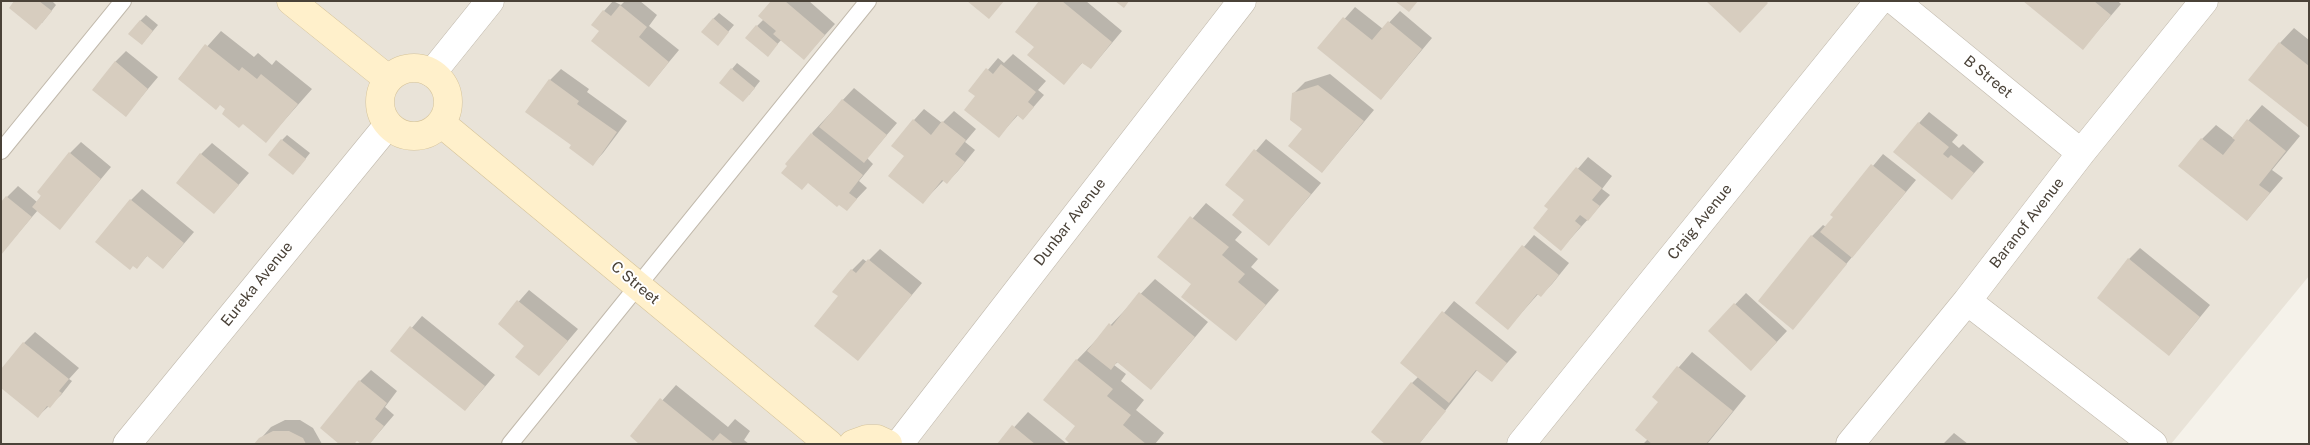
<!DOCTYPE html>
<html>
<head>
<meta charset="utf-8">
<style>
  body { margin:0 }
  #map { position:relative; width:2310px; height:445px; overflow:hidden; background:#f5f2ea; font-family:"Public Sans",sans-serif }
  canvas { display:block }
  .frame { position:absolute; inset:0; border:2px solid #4a4238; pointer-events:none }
</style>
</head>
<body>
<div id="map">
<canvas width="2310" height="445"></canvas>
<div class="frame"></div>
</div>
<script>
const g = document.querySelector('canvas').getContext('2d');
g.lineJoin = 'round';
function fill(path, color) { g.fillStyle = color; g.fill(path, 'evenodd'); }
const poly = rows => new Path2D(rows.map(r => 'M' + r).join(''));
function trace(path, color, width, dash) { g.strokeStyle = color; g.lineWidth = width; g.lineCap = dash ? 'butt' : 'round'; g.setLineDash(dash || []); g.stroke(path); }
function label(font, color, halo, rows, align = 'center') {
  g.font = font + ' "Public Sans",sans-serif'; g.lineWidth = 4; g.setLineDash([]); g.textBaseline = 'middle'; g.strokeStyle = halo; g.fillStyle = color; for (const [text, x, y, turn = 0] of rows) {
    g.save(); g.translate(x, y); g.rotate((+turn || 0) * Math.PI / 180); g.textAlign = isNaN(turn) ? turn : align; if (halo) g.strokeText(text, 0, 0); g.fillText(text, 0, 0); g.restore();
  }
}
fill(poly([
  [1,1,2309,1,2309,276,2171,444,1,444]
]), '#e9e3d8');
fill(poly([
  [16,1,52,1,56,5,42,23],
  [613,1,621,5,625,1,640,1,657,15,649,26,679,50,649,86,601,31,604,11],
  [773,1,809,1,835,24,804,58,782,39,773,49,757,26,764,19],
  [1041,1,1086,1,1122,31,1091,68,1083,62,1074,72,1036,47],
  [2025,1,2118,1,2121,4,2083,48],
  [1355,7,1383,29,1400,11,1432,38,1381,99,1319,48],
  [719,13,734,25,723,38,713,19],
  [146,15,158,25,142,44,140,21],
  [2294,28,2309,40,2309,126,2280,43],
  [221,31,254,57,258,53,272,65,276,60,312,89,266,141,227,109,179,78],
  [126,51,158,77,126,115,115,62],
  [1013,54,1046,81,1038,90,1044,95,1023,119,1018,115,999,136,977,96,970,91,998,58,1004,63],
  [737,63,760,81,749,95,732,69],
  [561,69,589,89,587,92,627,121,603,153,593,164,573,145,527,112,550,80],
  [1330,74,1374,110,1322,172,1303,129,1294,93,1305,82],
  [854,88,897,123,867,158,873,164,859,181,867,188,847,209,812,133],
  [2262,105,2300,136,2272,170,2283,178,2247,220,2202,139,2216,125,2233,138],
  [924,109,942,123,954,111,976,129,965,142,975,150,958,171,947,182,944,180,923,202,905,156,914,120],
  [1929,112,1958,135,1952,142,1959,148,1963,144,1984,162,1952,198,1919,123],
  [287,135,310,153,299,167,282,140],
  [1266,139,1321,183,1269,244,1246,200,1227,185],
  [81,142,111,167,60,228,38,210,2,252,7,197,18,186,37,202,70,153],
  [212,143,249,173,214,213,201,154],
  [1883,154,1916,180,1793,328,1760,301,1812,236,1823,225,1826,227,1834,217,1832,215],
  [1588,157,1612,176,1602,189,1610,195,1561,249,1549,209,1546,206],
  [142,189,194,232,163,268,148,255,137,267,131,200],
  [1206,203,1242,232,1235,240,1258,259,1251,267,1279,290,1236,340,1193,284,1159,257],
  [1534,235,1569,263,1552,284,1541,295,1539,293,1508,328,1477,303],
  [2140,248,2210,305,2169,355,2129,259],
  [880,249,922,283,858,359,839,296,852,270,863,259,867,262],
  [1155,279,1208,322,1151,389,1118,362,1114,365,1126,374,1121,381,1144,400,1136,410,1164,433,1155,444,1072,444,1077,426,1077,360],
  [529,290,578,329,539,375,526,345,499,324],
  [1746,293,1787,331,1762,358,1710,331],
  [1454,301,1517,352,1491,381,1478,369,1419,444,1387,444,1412,383,1418,377,1402,363],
  [422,316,495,375,465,410,392,351],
  [35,332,79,368,69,379,72,381,61,395,38,416,24,343],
  [1692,352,1746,396,1707,444,1643,444,1648,439,1660,402,1653,397],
  [371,370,397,391,385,407,394,415,369,444,360,381],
  [676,385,728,427,735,419,750,431,744,440,749,444,641,444,631,436],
  [1028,412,1067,444,999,444],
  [285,420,300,420,313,428,322,444,256,444,271,427],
  [1954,433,1968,444,1943,444]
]), '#0003');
fill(poly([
  [14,1,39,1,52,11,36,30,9,8],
  [771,1,785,1,825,35,804,60,773,34,776,31,758,16],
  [967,1,1004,1,989,19],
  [1039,1,1062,1,1112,42,1091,69,1082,63,1064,85,1027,55,1034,47,1015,32],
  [1115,1,1129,1,1124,8],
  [1395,1,1418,1,1409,12],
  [1706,1,1766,1,1768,3,1740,33],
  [2023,1,2094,1,2111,15,2083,50],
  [620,5,647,27,639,37,669,62,649,87,591,41,599,31,591,25,603,10,611,16],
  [1343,17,1372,40,1388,21,1422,49,1381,100,1317,48],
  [713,18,729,32,718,46,701,32],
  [140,20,153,31,142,45,128,34],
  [756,25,778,44,768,57,745,38],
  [2279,42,2309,66,2309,128,2248,80],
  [205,44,239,71,242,67,257,79,261,74,298,104,266,143,243,124,239,128,222,114,225,109,220,105,216,110,178,79],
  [115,61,148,89,126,117,92,90],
  [1001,64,1036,92,1028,102,1034,107,1023,120,1017,115,999,138,964,110,975,96,968,91,986,68,993,74],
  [731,68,755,88,743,102,719,83],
  [549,79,579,101,577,104,617,132,593,166,569,148,571,145,525,112],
  [1318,85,1364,121,1322,173,1288,146,1302,129,1290,120,1292,93],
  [842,99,887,135,864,163,819,127],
  [913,119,931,135,942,121,966,140,955,154,965,162,947,184,942,180,923,204,888,176,904,156,891,146],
  [2247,119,2286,151,2259,185,2270,193,2247,221,2178,166,2201,138,2223,155,2235,140,2232,138],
  [1918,122,1949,147,1943,154,1948,158,1951,155,1974,173,1952,200,1893,152],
  [811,133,863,175,849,193,857,199,847,211,839,205,837,207,808,183,802,190,781,173,787,166,785,164],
  [281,139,306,159,293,175,268,155],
  [1254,149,1311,194,1269,246,1232,215,1244,200,1225,185],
  [69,152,101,179,60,230,32,207,41,196,37,192],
  [200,153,239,185,214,214,176,183],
  [1871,164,1906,192,1852,258,1820,232,1833,217,1830,215],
  [1576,167,1602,188,1592,200,1600,206,1588,221,1580,215,1575,221,1581,226,1561,251,1533,228,1548,209,1544,206],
  [6,196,32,217,1,255,1,202],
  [130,199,184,243,163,269,147,256,137,269,133,266,130,270,95,242],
  [1190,216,1229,247,1222,255,1245,274,1238,282,1266,305,1236,341,1181,297,1191,284,1157,257],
  [1811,235,1847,264,1793,330,1758,301],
  [1522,245,1559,275,1541,297,1537,294,1508,330,1475,303],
  [2128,258,2200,317,2169,356,2097,298],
  [868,259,912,295,858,361,814,326,838,296,832,292,851,269,856,273],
  [1139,292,1195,337,1151,390,1117,362,1111,370,1087,351,1109,323,1112,326],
  [517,300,568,341,539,376,515,357,524,346,498,324],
  [1734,303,1777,342,1751,371,1708,331],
  [1442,311,1507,363,1492,382,1476,370,1449,403,1400,363],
  [410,326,485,386,465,411,390,351],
  [23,342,69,379,59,391,62,393,50,408,47,406,38,418,1,388,1,369],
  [1076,359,1113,389,1107,396,1131,415,1123,425,1146,444,1070,444,1065,439,1075,426,1043,400],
  [1677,366,1733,411,1706,444,1652,444,1635,430,1658,402,1652,397],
  [359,380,387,403,375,419,384,426,370,444,361,444,357,441,354,444,339,444,320,428],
  [1411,382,1446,411,1419,444,1385,444,1371,432],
  [660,398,713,441,720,433,734,444,639,444,630,436],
  [1012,425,1035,444,997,444],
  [273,431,289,431,303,438,306,444,254,444,259,438]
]), '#d7cdbf');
const lane = poly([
  [1,151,123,1],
  [510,444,868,1]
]);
const street = poly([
  [1895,1,2081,153],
  [432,73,490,1],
  [1967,301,2153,444],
  [127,444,388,125],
  [899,444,1242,1],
  [1521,444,1879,1],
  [1850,444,1967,301,2081,153,2204,1]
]);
const secondary = poly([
  [291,1,388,79],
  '380 102a34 34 0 1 1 68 0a34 34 0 1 1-68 0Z',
  [441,123,829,444],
  [853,444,867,439,877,439,888,444]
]);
trace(lane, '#c1b9ac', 18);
trace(street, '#c1b9ac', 29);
trace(secondary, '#d6c49a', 29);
trace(lane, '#fff', 16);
trace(street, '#fff', 28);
trace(secondary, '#fff0cb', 28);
label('15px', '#4a4238', '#fff', [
  ["B Street",1988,77,39],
  ["Dunbar Avenue",1070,222,-52],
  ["Craig Avenue",1700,222,-51],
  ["Baranof Avenue",2027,223,-52],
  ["C Street",635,283,40],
  ["Eureka Avenue",257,284,-51]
]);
</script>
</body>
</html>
